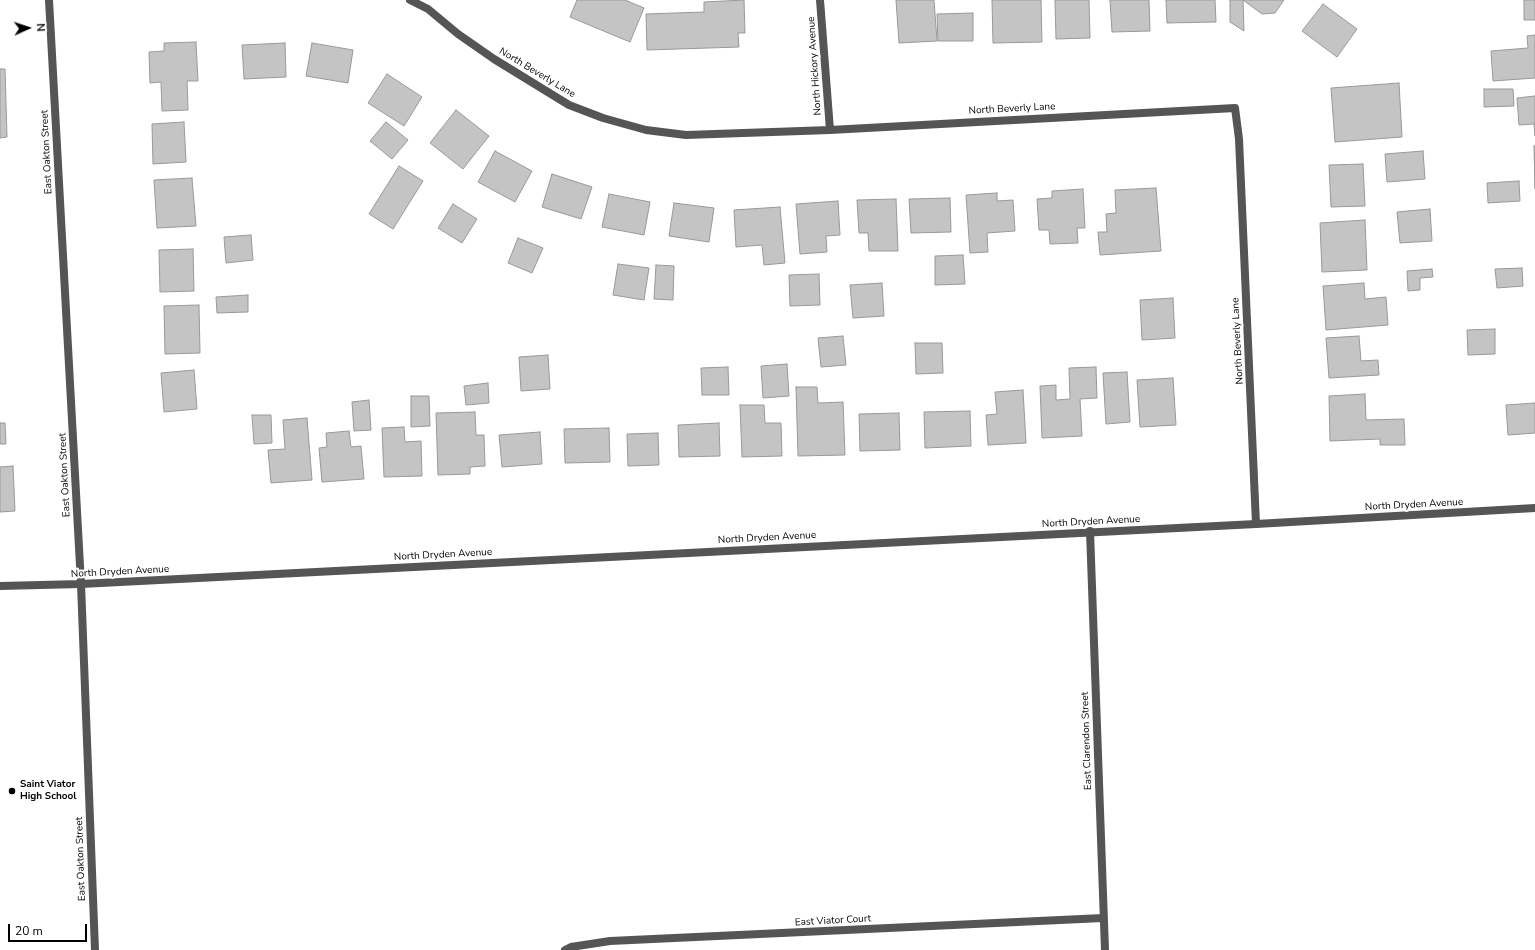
<!DOCTYPE html>
<html>
<head>
<meta charset="utf-8">
<style>
  body { margin:0 }
  #map { position:relative; width:1535px; height:950px; overflow:hidden; background:#fff; font-family:"Nunito Sans",sans-serif }
  canvas { display:block }
  .north { position:absolute; left:8px; top:8px; width:40px; height:40px; -webkit-text-stroke:3px #fff; paint-order:stroke; rotate:87deg; font-size:11px; font-weight:700; line-height:16px; text-align:center; color:#000 }
  .north::after { content:''; display:block; margin:auto; width:14px; height:18px; background:#000; clip-path:polygon(50% 0,100% 100%,50% 72%,0 100%) }
  .scale { position:absolute; left:8px; top:924px; width:79px; height:18px; box-sizing:border-box; border:2px solid #000; border-top:0; padding-left:5px; font-size:12px; line-height:14px; white-space:nowrap; color:#000; -webkit-text-stroke:3px #fff; paint-order:stroke }
</style>
</head>
<body>
<div id="map">
<canvas width="1535" height="950"></canvas>
<div class="north">N</div>
<div class="scale">20 m</div>
</div>
<script>
const g = document.querySelector('canvas').getContext('2d');
g.lineJoin = 'round';
function fill(path, color) { g.fillStyle = color; g.fill(path, 'evenodd'); }
const poly = rows => new Path2D(rows.map(r => 'M' + r).join(''));
function trace(path, color, width, dash) { g.strokeStyle = color; g.lineWidth = width; g.lineCap = dash ? 'butt' : 'round'; g.setLineDash(dash || []); g.stroke(path); }
function label(font, color, halo, rows, align = 'center') {
  g.font = font + ' "Nunito Sans",sans-serif'; g.lineWidth = 4; g.setLineDash([]); g.textBaseline = 'middle'; g.strokeStyle = halo; g.fillStyle = color; for (const [text, x, y, turn = 0] of rows) {
    g.save(); g.translate(x, y); g.rotate((+turn || 0) * Math.PI / 180); g.textAlign = isNaN(turn) ? turn : align; if (halo) g.strokeText(text, 0, 0); g.fillText(text, 0, 0); g.restore();
  }
}
const building = poly([
  [577,0,625,0,644,8,630,42,570,17,577,0],
  [744,0,745,33,738,33,739,47,647,50,646,14,704,12,704,2,744,0],
  [896,0,934,0,937,41,899,43,896,0],
  [992,0,1041,0,1042,42,993,43,992,0],
  [1055,0,1089,0,1090,38,1056,39,1055,0],
  [1110,0,1149,0,1150,31,1112,32,1110,0],
  [1166,0,1215,0,1216,22,1167,23,1166,0],
  [1230,0,1284,0,1275,13,1262,14,1243,0,1244,31,1230,22,1230,0],
  [1524,0,1535,0,1535,20,1524,20,1524,0],
  [1323,4,1357,29,1337,57,1302,31,1323,4],
  [973,13,973,41,938,41,937,14,973,13],
  [1535,35,1535,78,1493,81,1491,51,1528,48,1527,36,1535,35],
  [196,42,198,81,187,81,188,110,162,111,161,82,150,83,149,52,164,51,164,43,196,42],
  [285,43,286,77,244,79,242,45,285,43],
  [312,43,353,50,348,83,306,76,312,43],
  [0,69,5,69,7,137,0,138,0,69],
  [387,74,422,97,404,126,368,103,387,74],
  [1399,83,1402,137,1335,142,1331,88,1399,83],
  [1484,89,1513,89,1514,106,1484,107,1484,89],
  [1535,96,1535,136,1534,124,1519,125,1517,98,1535,96],
  [456,110,489,136,463,169,430,143,456,110],
  [184,122,186,162,153,164,152,124,184,122],
  [386,122,408,140,392,159,370,141,386,122],
  [1534,146,1535,146,1535,189,1534,146],
  [495,151,532,171,515,202,478,182,495,151],
  [1423,151,1425,179,1387,182,1385,154,1423,151],
  [1363,164,1365,206,1331,207,1329,165,1363,164],
  [399,166,423,181,393,229,369,214,399,166],
  [552,174,592,187,581,219,542,207,552,174],
  [192,178,196,226,157,228,154,180,192,178],
  [1519,181,1520,201,1488,203,1487,183,1519,181],
  [1156,188,1161,251,1100,255,1098,232,1107,232,1106,214,1116,213,1115,190,1156,188],
  [1083,189,1085,228,1077,228,1078,243,1050,244,1049,230,1039,230,1037,199,1052,198,1052,191,1083,189],
  [997,193,997,201,1013,200,1015,231,987,233,988,252,970,253,966,195,997,193],
  [609,194,650,202,644,235,602,227,609,194],
  [950,198,951,232,911,233,909,199,950,198],
  [896,199,898,251,869,251,868,233,859,233,857,200,896,199],
  [838,201,840,235,826,236,827,252,800,254,796,204,838,201],
  [674,203,714,208,709,242,669,236,674,203],
  [453,204,477,219,462,243,438,228,453,204],
  [780,207,785,263,764,265,762,245,736,247,734,210,780,207],
  [1430,209,1432,241,1400,243,1397,212,1430,209],
  [1365,220,1367,270,1322,272,1320,223,1365,220],
  [251,235,253,260,226,263,224,237,251,235],
  [518,238,543,248,532,273,508,263,518,238],
  [193,249,194,291,160,292,159,250,193,249],
  [963,255,965,284,935,285,935,256,963,255],
  [618,264,649,268,644,300,613,295,618,264],
  [656,265,674,266,673,300,654,299,656,265],
  [1522,268,1523,286,1497,288,1495,269,1522,268],
  [1432,269,1433,277,1420,278,1420,290,1408,291,1407,271,1432,269],
  [819,274,820,305,790,306,789,275,819,274],
  [882,283,884,316,853,318,850,285,882,283],
  [1364,283,1365,299,1386,297,1388,325,1326,330,1323,286,1364,283],
  [248,295,248,312,217,313,216,297,248,295],
  [1173,298,1175,338,1142,340,1140,300,1173,298],
  [199,305,200,353,165,354,164,306,199,305],
  [1495,329,1495,354,1468,355,1467,330,1495,329],
  [843,336,846,365,821,367,818,338,843,336],
  [1359,336,1361,361,1378,360,1379,375,1329,378,1326,338,1359,336],
  [915,343,942,343,943,373,916,374,915,343],
  [548,355,550,389,521,391,519,357,548,355],
  [787,364,789,396,763,398,761,366,787,364],
  [728,367,729,395,702,395,701,368,728,367],
  [1096,367,1097,398,1080,399,1082,436,1042,438,1040,386,1056,385,1056,400,1070,399,1069,368,1096,367],
  [194,370,197,409,164,412,161,373,194,370],
  [1127,372,1130,422,1106,424,1103,373,1127,372],
  [1173,378,1176,425,1140,427,1137,380,1173,378],
  [488,383,489,403,466,405,464,386,488,383],
  [796,387,817,387,818,403,843,402,845,455,798,456,796,387],
  [1023,390,1026,443,988,445,986,415,997,414,995,392,1023,390],
  [1365,394,1366,420,1404,419,1405,445,1380,445,1380,439,1330,441,1329,396,1365,394],
  [411,396,429,396,430,426,411,427,411,396],
  [369,400,371,430,354,431,352,402,369,400],
  [1535,403,1535,433,1508,435,1506,405,1535,403],
  [740,405,764,405,765,423,781,423,782,456,742,457,740,405],
  [970,411,971,446,925,448,924,412,970,411],
  [475,412,476,435,484,435,485,466,470,467,470,474,438,475,436,413,475,412],
  [899,413,900,450,860,451,859,414,899,413],
  [252,415,271,415,272,443,254,444,252,415],
  [307,418,312,480,271,483,268,450,285,449,283,420,307,418],
  [0,423,5,423,6,444,0,444,0,423],
  [719,423,720,456,679,457,678,425,719,423],
  [404,427,405,442,421,441,422,476,384,477,382,428,404,427],
  [609,428,610,462,565,463,564,429,609,428],
  [349,431,351,447,361,446,364,479,322,482,319,448,327,447,326,433,349,431],
  [540,432,542,464,502,467,499,435,540,432],
  [658,433,659,465,628,466,627,434,658,433],
  [13,466,15,511,0,512,0,467,13,466]
]);
fill(building, '#c4c4c4');
trace(building, '#999', 1);
trace(poly([
  [49,0,81,584,95,950],
  [410,0,428,9,458,34,494,59,569,105,603,118,646,130,686,135,830,130,1235,108,1239,139,1256,524],
  [820,0,830,130],
  [1090,531,1105,950],
  [565,950,571,947,610,941,1103,918]
]), '#555', 8);
trace(poly([
  [0,586,81,584,1256,524,1535,508]
]), '#555', 8);
for (const [x, y, r, color] of [
  [12,791,4,"#000"]
]) { const dot = new Path2D(); dot.arc(x, y, r, 0, 2 * Math.PI); g.fillStyle = color; g.fill(dot); trace(dot, '#fff', 1.5); }
label('10px', '#000', '#fff', [
  ["North Hickory Avenue",815,66,-94],
  ["North Beverly Lane",537,73,31],
  ["North Beverly Lane",1012,109,-3],
  ["East Oakton Street",47,152,-93],
  ["North Beverly Lane",1238,341,-93],
  ["East Oakton Street",65,475,-93],
  ["North Dryden Avenue",1414,505,-3],
  ["North Dryden Avenue",1091,522,-3],
  ["North Dryden Avenue",767,538,-3],
  ["North Dryden Avenue",443,555,-3],
  ["North Dryden Avenue",120,572,-3],
  ["East Clarendon Street",1087,741,-92],
  ["East Oakton Street",81,859,-92],
  ["East Viator Court",833,921,-3]
]);
label('bold 10px', '#000', '#fff', [
  ["Saint Viator",20,785],
  ["High School",20,797]
], 'left');
</script>
</body>
</html>
